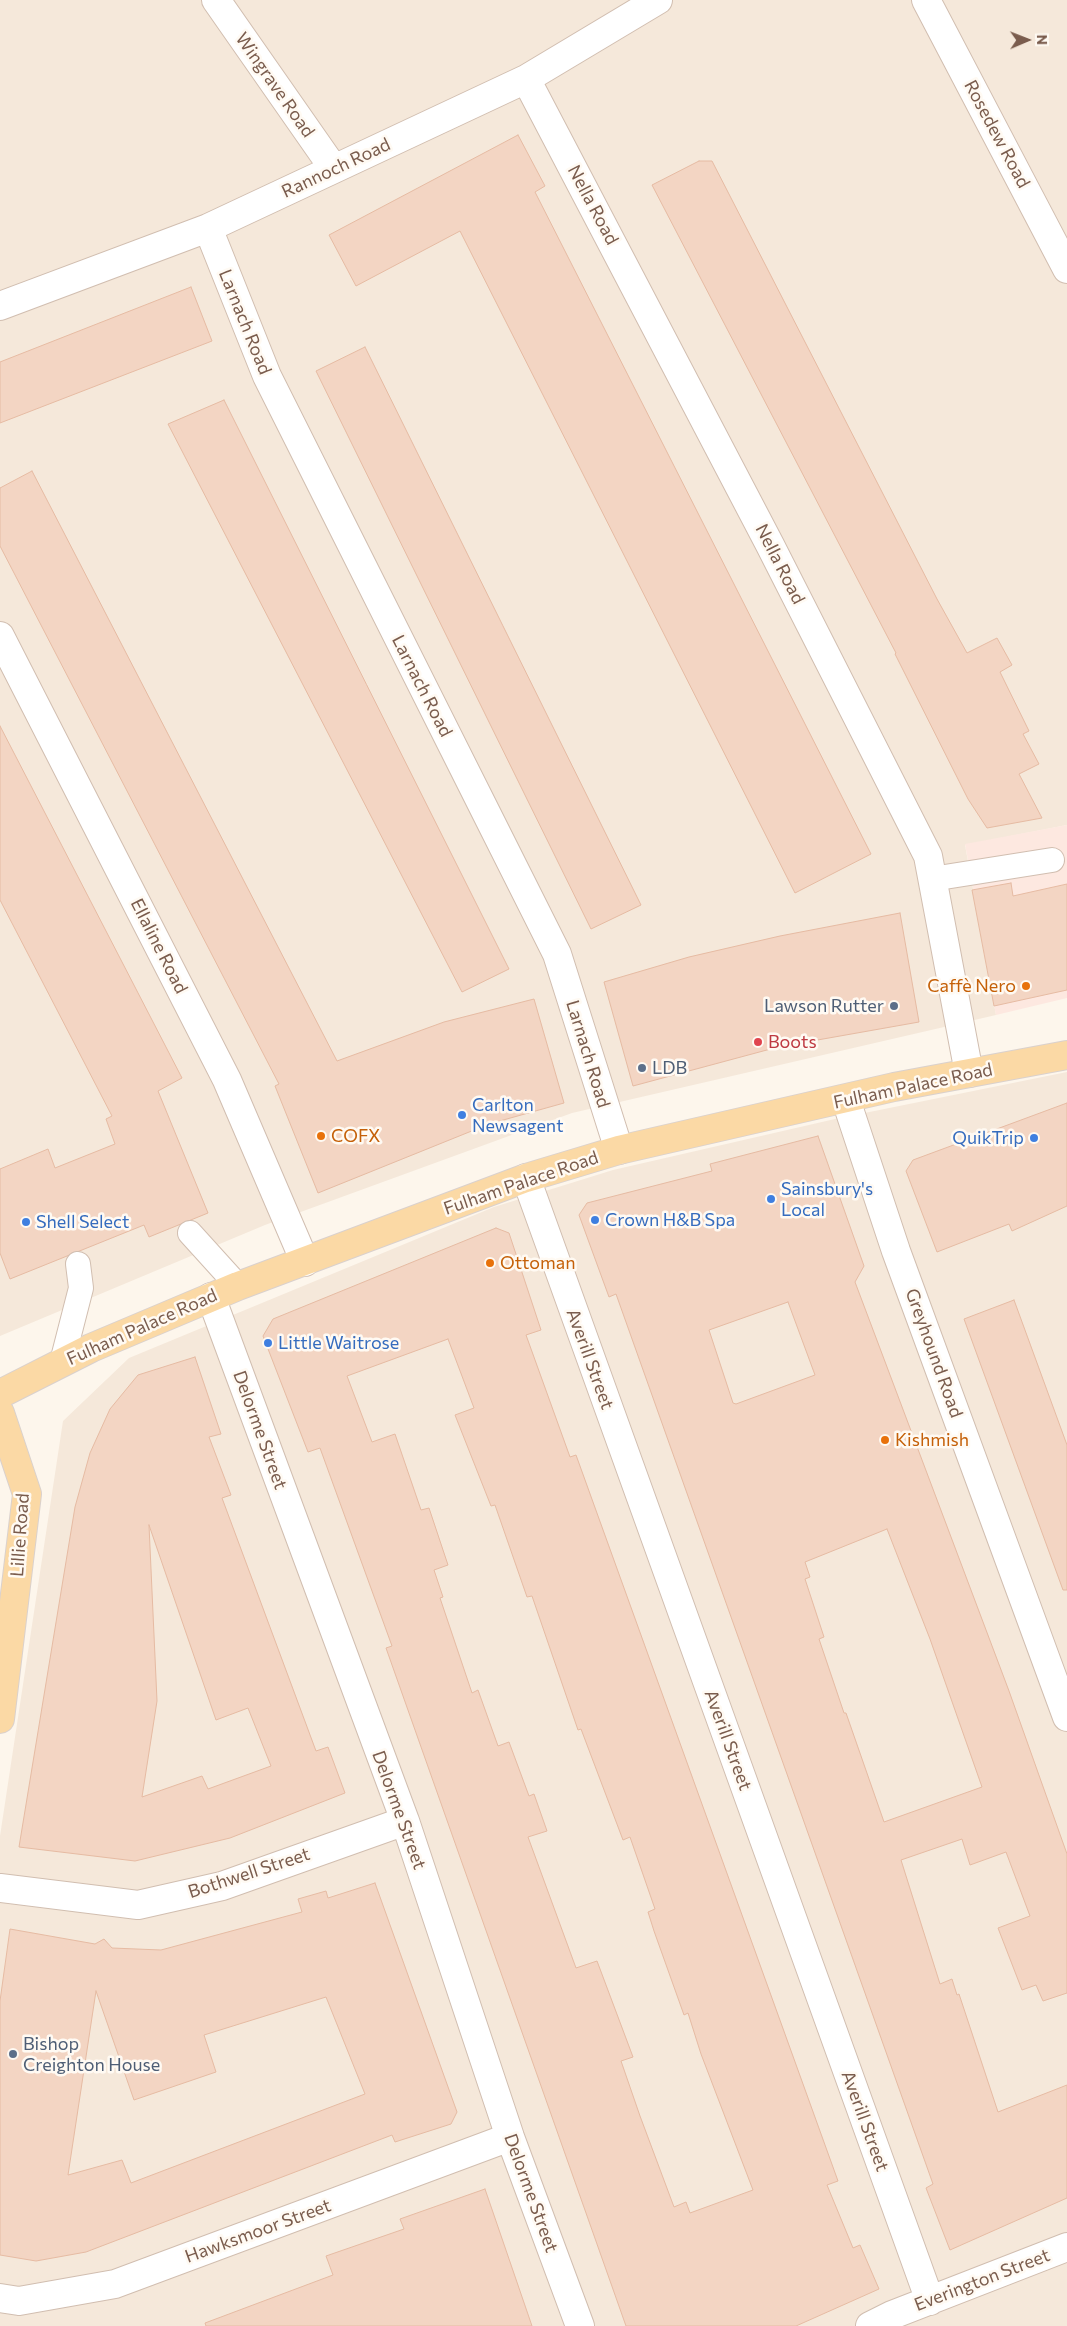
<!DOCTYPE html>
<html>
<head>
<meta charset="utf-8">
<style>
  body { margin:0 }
  #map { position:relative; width:1067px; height:2326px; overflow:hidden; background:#fdf6ec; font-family:Commissioner,sans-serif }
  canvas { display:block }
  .north { position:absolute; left:1002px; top:15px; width:50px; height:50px; -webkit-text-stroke:4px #fffaf3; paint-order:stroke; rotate:89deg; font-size:14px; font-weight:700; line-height:20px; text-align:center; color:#7a5c4d }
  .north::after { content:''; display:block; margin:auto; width:18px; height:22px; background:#7a5c4d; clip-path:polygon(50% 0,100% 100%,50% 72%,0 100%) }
</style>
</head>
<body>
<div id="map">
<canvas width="1067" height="2326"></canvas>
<div class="north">N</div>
</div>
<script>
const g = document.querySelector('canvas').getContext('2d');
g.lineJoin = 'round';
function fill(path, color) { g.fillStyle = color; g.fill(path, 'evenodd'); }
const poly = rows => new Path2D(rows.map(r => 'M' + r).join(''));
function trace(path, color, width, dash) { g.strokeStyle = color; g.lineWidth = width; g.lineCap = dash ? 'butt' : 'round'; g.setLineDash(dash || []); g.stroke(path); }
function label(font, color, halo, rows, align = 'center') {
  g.font = font + ' Commissioner,sans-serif'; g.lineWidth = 5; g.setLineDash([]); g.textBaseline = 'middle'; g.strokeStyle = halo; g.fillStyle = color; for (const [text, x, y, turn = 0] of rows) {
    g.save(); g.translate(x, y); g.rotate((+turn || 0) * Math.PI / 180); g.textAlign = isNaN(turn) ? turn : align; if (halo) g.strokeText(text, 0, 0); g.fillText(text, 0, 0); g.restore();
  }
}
fill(poly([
  [0,0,1067,0,1067,825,965,845,996,1015,572,1113,265,1225,0,1336],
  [1067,1072,1067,2326,0,2326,0,1836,63,1421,129,1358,494,1207,613,1170,835,1119]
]), '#f5e8da');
fill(poly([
  [1067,825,1067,998,996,1015,965,844]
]), '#fde8e0');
const building = poly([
  [518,135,545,186,535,192,871,854,795,893,460,231,356,286,329,235,518,135],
  [699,161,712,161,937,599,967,653,997,638,1012,665,1000,672,1029,731,1023,734,1039,764,1019,774,1042,818,987,828,968,799,895,654,896,653,652,185,699,161],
  [191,287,212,341,0,423,0,362,191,287],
  [365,347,641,905,591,929,316,371,365,347],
  [224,400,509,969,462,992,168,424,224,400],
  [32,471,337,1061,444,1022,534,999,564,1103,489,1124,318,1193,275,1086,279,1084,0,546,0,488,32,471],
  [0,726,182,1078,158,1091,208,1213,149,1237,144,1225,10,1279,0,1253,0,1169,48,1149,55,1168,115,1144,106,1119,112,1116,0,900,0,726],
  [1011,883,1013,896,1067,884,1067,990,994,1006,972,890,1011,883],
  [900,913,919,1022,778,1047,633,1086,604,982,689,957,780,936,900,913],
  [1067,1103,1067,1206,1012,1231,1009,1224,937,1252,906,1171,913,1160,1067,1103],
  [818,1136,864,1266,855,1282,1009,1691,1067,1854,1067,1993,1043,2001,1036,1985,1022,1990,998,1928,1030,1916,1006,1852,970,1865,962,1839,901,1860,940,1984,952,1979,957,1995,959,1994,998,2112,1067,2085,1067,2198,950,2250,926,2188,933,2184,616,1294,609,1297,579,1215,587,1203,712,1171,710,1164,818,1136],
  [788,1302,815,1375,736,1404,733,1403,709,1330,788,1302],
  [887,1529,930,1639,982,1787,884,1822,846,1713,844,1713,819,1639,824,1637,805,1579,810,1577,805,1562,887,1529],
  [496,1228,509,1233,541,1330,526,1335,570,1457,576,1455,838,2181,827,2185,853,2248,860,2245,879,2289,796,2326,626,2326,386,1648,392,1646,320,1448,308,1452,263,1336,273,1319,496,1228],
  [448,1339,474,1408,455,1415,491,1506,495,1505,527,1597,532,1596,578,1730,581,1729,623,1840,630,1837,655,1909,648,1912,654,1931,684,2015,688,2013,701,2054,753,2190,690,2213,686,2202,674,2207,640,2116,621,2061,633,2057,597,1961,576,1968,528,1837,547,1831,534,1794,529,1796,509,1742,498,1746,478,1690,472,1693,440,1598,443,1597,434,1570,448,1565,429,1508,421,1510,395,1434,372,1442,347,1376,448,1339],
  [1014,1300,1067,1445,1067,1590,1063,1590,964,1319,1014,1300],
  [195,1357,221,1434,209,1437,231,1495,222,1498,316,1751,328,1747,345,1793,230,1838,135,1861,19,1847,75,1507,90,1453,110,1409,138,1375,195,1357],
  [149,1525,216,1720,248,1708,271,1766,208,1789,202,1776,142,1797,157,1701,149,1525],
  [375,1883,457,2112,451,2124,395,2142,392,2135,86,2252,36,2261,0,2255,0,2001,10,1929,95,1944,104,1939,112,1948,161,1950,302,1912,298,1899,326,1891,328,1898,375,1883],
  [96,1991,134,2100,216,2072,204,2035,326,1997,365,2094,131,2183,122,2160,68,2175,96,1991],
  [485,2189,532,2326,206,2326,205,2323,333,2275,326,2256,404,2229,400,2219,485,2189]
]);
fill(building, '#f3d5c3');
trace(building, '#e6bba3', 1);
const service = poly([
  [932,879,1052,860],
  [190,1233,238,1286],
  [62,1362,81,1288,78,1264]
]);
const minor = poly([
  [216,0,334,169],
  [926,0,1067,269],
  [526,79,770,545,928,856,969,1073],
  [208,228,267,376,557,954,619,1150],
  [0,306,208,228,334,169,526,79,658,0],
  [0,636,227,1080,305,1262],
  [846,1100,896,1251,1067,1717],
  [526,1178,930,2301],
  [211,1297,405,1821,510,2137,580,2326],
  [0,1888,138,1905,222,1886,405,1821],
  [0,2298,19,2301,115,2284,510,2137],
  [870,2326,892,2315,1067,2247]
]);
const primary = poly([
  [0,1394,91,1348,238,1286,526,1178,619,1150,894,1087,1067,1055],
  [0,1413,27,1494,0,1719]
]);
trace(service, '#d1beb0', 26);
trace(minor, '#d1beb0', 30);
trace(primary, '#dad1cd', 30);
trace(service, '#fff', 24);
trace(minor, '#fff', 28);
trace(primary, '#fbd9a5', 28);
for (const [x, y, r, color] of [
  [1026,986,5,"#e8710a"],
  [894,1006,5,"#5c6f8a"],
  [758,1042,5,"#e0444e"],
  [642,1068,5,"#5c6f8a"],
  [462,1115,5,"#3f7fe0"],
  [321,1136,5,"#e8710a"],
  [1034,1138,5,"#3f7fe0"],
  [771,1199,5,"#3f7fe0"],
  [595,1220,5,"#3f7fe0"],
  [26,1222,5,"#3f7fe0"],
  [490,1263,5,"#e8710a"],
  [268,1343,5,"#3f7fe0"],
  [885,1440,5,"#e8710a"],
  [13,2054,5,"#5c6f8a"]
]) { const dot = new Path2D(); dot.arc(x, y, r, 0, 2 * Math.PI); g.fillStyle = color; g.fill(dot); trace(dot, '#fffaf3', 2); }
label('18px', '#7a5c4d', '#fffaf3', [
  ["Wingrave Road",275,85,55],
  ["Rosedew Road",997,134,62],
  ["Rannoch Road",336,168,-25],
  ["Nella Road",593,205,62],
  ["Larnach Road",245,322,68],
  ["Nella Road",780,564,63],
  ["Larnach Road",422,686,63],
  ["Ellaline Road",159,946,63],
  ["Larnach Road",588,1054,73],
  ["Fulham Palace Road",913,1086,-12],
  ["Fulham Palace Road",521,1183,-19],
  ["Fulham Palace Road",142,1327,-24],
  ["Greyhound Road",934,1353,70],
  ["Averill Street",590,1359,70],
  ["Delorme Street",260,1430,70],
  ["Lillie Road",20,1535,-86],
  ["Averill Street",728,1740,70],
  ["Delorme Street",399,1810,70],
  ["Bothwell Street",249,1873,-18],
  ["Averill Street",865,2121,70],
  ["Delorme Street",531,2193,70],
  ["Hawksmoor Street",258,2231,-20],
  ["Everington Street",982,2280,-21]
]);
label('18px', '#c56008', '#fffaf3', [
  ["Caffè Nero",1016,986,"right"],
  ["COFX",331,1136],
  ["Ottoman",500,1263],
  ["Kishmish",895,1440]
], 'left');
label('18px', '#4e5e75', '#fffaf3', [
  ["Lawson Rutter",884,1006,"right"],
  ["LDB",652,1068],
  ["Bishop",23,2044],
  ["Creighton House",23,2065]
], 'left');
label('18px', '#be3a42', '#fffaf3', [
  ["Boots",768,1042]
], 'left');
label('18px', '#366cbe', '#fffaf3', [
  ["Carlton",472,1105],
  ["Newsagent",472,1126],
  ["QuikTrip",1024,1138,"right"],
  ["Sainsbury's",781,1189],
  ["Local",781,1210],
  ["Crown H&B Spa",605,1220],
  ["Shell Select",36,1222],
  ["Little Waitrose",278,1343]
], 'left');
</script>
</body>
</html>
